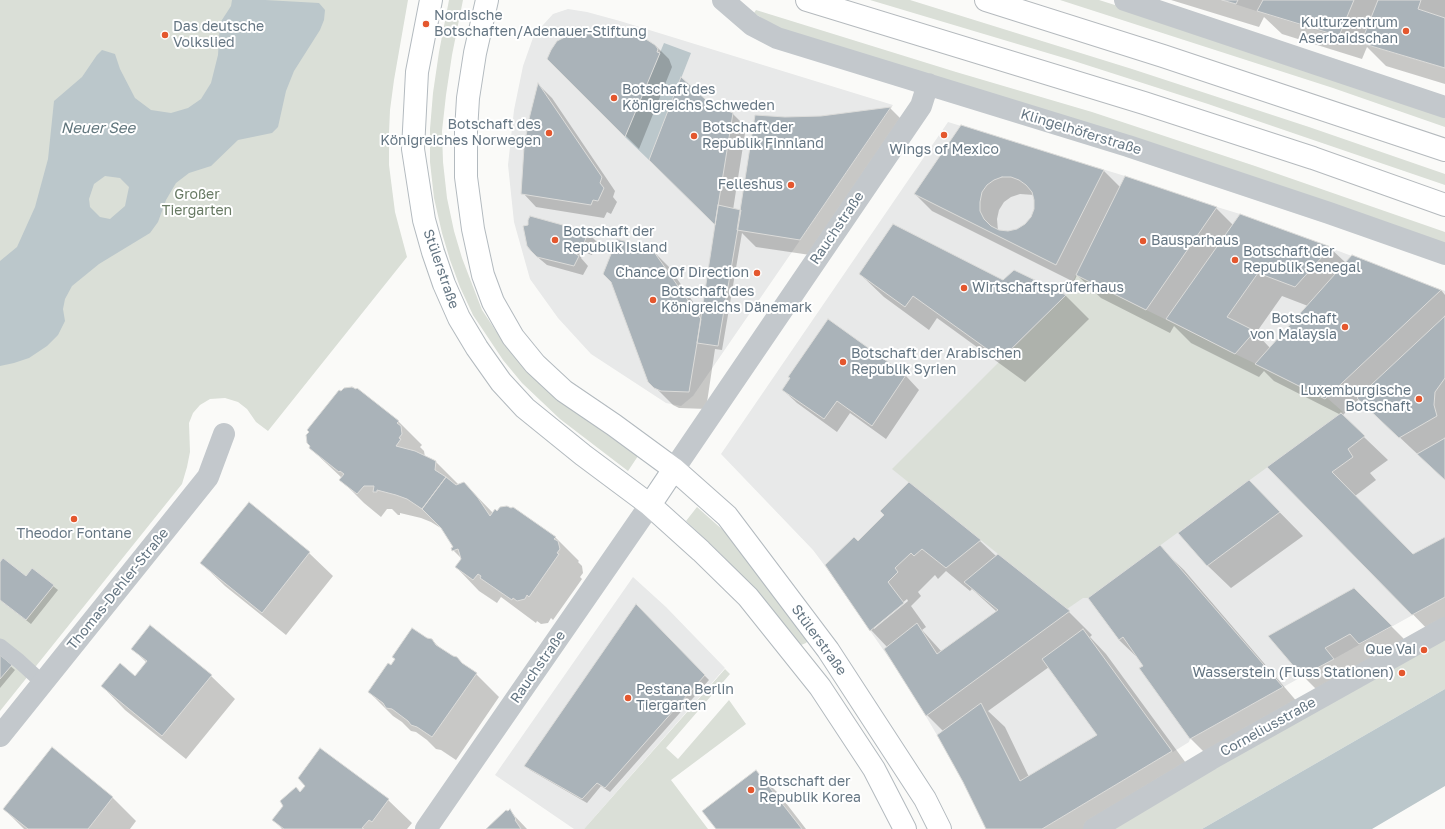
<!DOCTYPE html>
<html>
<head>
<meta charset="utf-8">
<style>
  body { margin:0 }
  canvas { display:block; background:#fafaf8 }
</style>
</head>
<body>
<canvas width="1445" height="829"></canvas>
<script>
const g = document.querySelector('canvas').getContext('2d');
g.lineJoin = 'round';
function fill(path, color) { g.fillStyle = color; g.fill(path, 'evenodd'); }
const poly = rows => new Path2D(rows.map(r => 'M' + r).join(''));
function trace(path, color, width, dash) { g.strokeStyle = color; g.lineWidth = width; g.lineCap = dash ? 'butt' : 'round'; g.setLineDash(dash || []); g.stroke(path); }
function label(font, color, halo, rows, align = 'center') {
  g.font = font + ' "Golos Text",sans-serif'; g.lineWidth = 4; g.setLineDash([]); g.textBaseline = 'middle'; g.strokeStyle = halo; g.fillStyle = color; for (const [text, x, y, turn = 0] of rows) {
    g.save(); g.translate(x, y); g.rotate((+turn || 0) * Math.PI / 180); g.textAlign = isNaN(turn) ? turn : align; if (halo) g.strokeText(text, 0, 0); g.fillText(text, 0, 0); g.restore();
  }
}
fill(poly([
  [1222,0,1445,0,1445,68,1322,32],
  [568,9,587,12,620,21,893,105,693,396,681,406,666,403,591,354,558,318,530,279,514,222,508,165,514,110,523,66,534,35,553,14],
  [948,122,1125,176,1217,207,1240,214,1445,291,1445,597,1190,739,1189,742,1173,752,1172,751,1042,829,986,829,963,782,937,735,905,681,825,566,813,550,721,454],
  [633,577,666,607,725,668,584,829,574,829,495,775]
]), '#e8e9e9');
fill(poly([
  [0,0,408,0,394,80,390,110,389,133,389,165,395,212,407,257,268,431,256,422,247,409,238,402,225,398,210,399,200,405,193,413,189,423,190,452,187,467,182,484,0,711],
  [449,0,463,0,452,55,446,95,442,131,443,162,447,198,454,231,462,258,482,310,498,334,521,364,543,386,569,408,638,456,628,471,560,419,522,383,503,360,473,315,460,287,450,260,442,233,434,198,430,162,430,129,433,93,439,52],
  [870,0,910,0,1132,69,1309,127,1445,174,1445,185,1208,104,1071,60],
  [1060,0,1099,0,1137,12,1445,118,1445,127,1333,88],
  [756,10,956,72,1092,112,1255,166,1445,232,1445,244,779,29,754,13],
  [1076,275,1235,354,1326,397,1343,412,1088,598,1083,598,1067,609,892,469,1066,295],
  [697,507,733,539,809,639,806,643,801,645,798,643,751,586,721,554,686,521],
  [1445,636,1445,689,1202,829,1108,829],
  [725,669,730,674,666,748,678,759,729,700,746,724,671,780,708,829,584,829]
]), '#dadfd7');
fill(poly([
  [232,0,265,0,319,3,325,10,324,20,320,30,294,71,286,91,278,127,272,133,238,140,211,166,189,173,176,183,166,200,158,222,150,233,99,264,72,286,65,299,63,309,65,321,58,335,47,346,29,358,14,363,0,366,0,261,17,247,35,207,48,159,54,101,82,77,97,55,102,50,115,54,120,69,135,98,151,110,171,113,188,108,201,99,211,83,218,55,220,23,231,6],
  [105,176,120,178,129,187,125,206,110,219,100,217,90,207,89,199,94,184],
  [664,43,691,53,649,160,625,137],
  [1445,689,1445,786,1372,829,1202,829]
]), '#bbc7cb');
fill(poly([
  [1171,0,1445,0,1445,84,1386,66,1367,47,1362,59,1282,34,1264,17,1259,27],
  [655,45,669,59,672,67,639,149,548,58],
  [539,85,552,98,615,191,613,197,617,202,611,214,607,212,604,218,536,207,523,193],
  [706,101,712,106,733,114,746,127,733,210,741,212,785,118,821,117,890,108,907,125,817,256,756,247,742,233,722,350,715,349,706,409,679,408,673,405,649,381,652,250,669,267,702,315,716,225],
  [961,127,1104,171,1121,188,1216,208,1233,225,1330,248,1346,263,1352,256,1441,290,1445,295,1445,480,1359,399,1342,416,1388,460,1370,473,1376,480,1355,496,1413,556,1445,538,1445,633,1436,638,1269,467,1341,415,1274,381,1264,371,1259,377,1191,343,1174,326,1170,333,1101,298,1077,275,1074,282,932,211,915,194],
  [1020,194,1034,195,1035,209,1032,218,1026,225,1018,230,1008,232,998,231,997,219,999,210,1004,202,1011,197],
  [1282,296,1308,306,1270,348,1256,333],
  [529,226,588,233,597,242,592,255,583,252,581,258,588,266,583,275,547,265,541,260,531,251],
  [1014,271,1066,296,1089,319,1025,382,937,318,929,330,884,297,860,274,1004,281],
  [828,321,906,376,919,390,886,439,850,413,837,432,797,403,783,390],
  [357,389,399,422,422,445,420,447,424,451,425,457,436,462,459,485,464,483,493,513,555,537,579,561,578,562,582,566,583,573,580,577,582,579,553,620,551,618,548,623,541,624,537,621,536,623,501,597,497,603,479,591,456,567,462,559,453,550,454,548,444,530,431,522,421,518,400,513,400,515,398,515,392,509,387,509,381,517,364,503,341,480,342,478,310,448,341,392,356,391],
  [1249,481,1303,536,1231,588,1207,565],
  [249,504,309,553,333,576,286,635,225,586,201,563],
  [980,541,996,556,998,555,1069,612,1092,635,1090,637,1106,654,1194,774,1104,829,986,829,964,781,943,731,927,715,888,648,871,630,827,566,858,542],
  [946,571,970,591,972,589,997,612,942,652,922,630,926,627,911,606,921,596,918,592,935,575,938,579],
  [907,599,908,601,874,629,874,627],
  [1049,667,1098,736,1029,777,1005,727,988,711],
  [1160,547,1184,570,1305,711,1214,762,1191,739,1142,662,1119,640],
  [0,563,27,578,33,570,58,590,31,624,0,600],
  [1354,589,1415,650,1326,699,1303,676,1269,636],
  [636,606,709,680,610,792,601,786,587,803,530,770,526,766],
  [427,639,433,641,443,651,452,657,457,658,465,666,476,674,499,697,456,760,441,750,436,749,427,740,416,732,411,731,402,722,393,716,369,692,391,666],
  [133,649,211,676,235,699,186,759,125,710,102,686,135,677,147,663],
  [0,657,15,670,0,688],
  [52,749,113,798,136,821,130,829,24,829,4,809],
  [756,771,779,794,806,829,717,829],
  [300,793,388,800,412,823,407,829,282,829,274,820],
  [510,811,527,829,488,829,508,812]
]), '#0003');
const building = poly([
  [1222,0,1238,0,1236,4,1222,0],
  [1263,0,1354,0,1339,36,1257,11,1263,0],
  [1378,0,1421,0,1418,9,1445,18,1445,68,1361,43,1378,0],
  [611,30,628,31,638,34,655,45,658,49,657,52,660,53,625,137,547,59,551,50,557,41,569,35,597,31,611,30],
  [681,77,706,100,713,105,733,113,715,225,649,160,681,77],
  [538,83,602,177,600,183,604,188,598,201,593,200,591,205,521,194,524,147,529,119,538,83],
  [891,107,800,240,737,230,755,115,785,117,821,116,891,107],
  [961,125,1104,170,1056,265,914,194,961,125],
  [1002,177,1011,177,1019,180,1026,185,1032,192,1034,200,1034,209,1031,217,1025,224,1017,229,1008,231,999,230,991,226,984,219,980,211,980,202,982,192,987,185,994,180,1002,177],
  [1125,176,1217,207,1146,310,1076,275,1125,176],
  [718,205,741,210,718,346,697,343,718,205],
  [1240,214,1331,247,1295,287,1258,273,1227,317,1255,331,1235,354,1166,319,1240,214],
  [530,216,588,232,583,246,574,244,571,251,579,256,574,266,537,257,531,251,527,246,523,226,528,225,528,220,530,216],
  [893,224,1003,280,1014,270,1066,295,1001,359,913,296,905,307,859,274,893,224],
  [617,239,652,249,701,319,689,392,661,391,654,388,648,382,611,282,603,274,617,239],
  [1352,255,1441,290,1325,399,1255,364,1352,255],
  [1445,316,1445,378,1435,392,1434,405,1437,416,1399,438,1357,398,1445,316],
  [828,319,906,375,872,426,837,401,824,419,782,390,790,378,788,377,828,319],
  [352,387,356,389,357,388,399,421,397,423,401,426,402,434,399,438,401,439,396,446,415,451,436,461,435,470,446,477,422,509,407,499,396,495,377,490,377,492,373,492,374,486,364,486,357,494,339,480,344,474,340,471,339,472,309,448,310,446,307,443,306,435,309,432,307,430,339,390,341,391,344,388,352,387],
  [1341,413,1365,436,1348,449,1353,457,1332,472,1413,554,1445,537,1445,597,1412,615,1267,467,1341,413],
  [1445,438,1445,480,1417,454,1445,438],
  [446,477,456,485,464,482,478,498,490,516,495,509,497,511,500,507,507,506,511,508,513,507,556,537,554,539,558,541,560,549,557,553,559,554,529,597,527,595,525,599,517,601,513,598,512,600,480,578,481,576,478,574,473,580,455,567,461,559,458,549,452,551,451,548,453,547,441,528,422,509,446,477],
  [1249,480,1280,512,1207,566,1178,533,1249,480],
  [909,482,981,540,946,568,922,549,914,556,911,553,895,568,898,572,888,582,904,603,870,631,825,565,854,537,858,541,884,515,880,511,909,482],
  [249,502,310,552,262,613,200,563,249,502],
  [1160,545,1283,687,1190,739,1139,668,1143,666,1123,637,1119,640,1088,598,1160,545],
  [998,554,1070,611,926,716,884,649,917,623,937,654,998,610,964,582,998,554],
  [3,558,26,576,32,568,54,585,26,620,0,600,0,562,3,558],
  [1354,588,1392,626,1359,644,1350,634,1325,648,1334,659,1302,676,1268,636,1354,588],
  [636,604,705,675,605,788,597,783,582,799,524,766,636,604],
  [150,625,212,675,162,736,101,686,120,663,135,676,147,661,131,649,150,625],
  [412,628,427,638,432,639,436,645,453,656,457,657,462,663,477,673,432,737,417,727,411,725,408,721,392,709,386,708,383,703,368,692,388,663,391,665,395,659,392,657,412,628],
  [1083,629,1172,751,1042,829,986,829,963,782,937,735,981,703,1020,781,1097,735,1042,659,1083,629],
  [0,655,12,665,0,679,0,655],
  [52,747,113,797,88,829,28,829,3,809,52,747],
  [320,748,389,799,372,822,369,820,362,828,364,829,284,829,272,820,283,806,280,801,296,787,300,792,305,786,298,778,320,748],
  [756,770,802,829,716,829,702,811,756,770],
  [510,809,516,819,515,820,521,829,486,829,506,810,508,811,510,809]
]);
fill(building, '#aab3b9');
trace(building, '#dcdcda', 1);
const secondary = poly([
  [431,0,417,72,413,149,424,220,433,252,444,284,459,318,477,348,501,382,525,408,583,455,650,505,701,551,748,597,820,687,874,769,905,829],
  [487,0,475,53,468,98,466,131,466,177,473,229,483,275,493,302,513,337,535,364,564,391,614,425,674,469,727,516,828,650,925,799,940,829],
  [650,505,674,469]
]);
const primary = poly([
  [807,0,1144,103,1313,158,1445,205],
  [986,0,1163,56,1445,150]
]);
trace(secondary, '#b3babf', 24);
trace(primary, '#b5babe', 24);
trace(poly([
  [0,646,19,661,43,683]
]), '#c3c8cc', 15);
trace(poly([
  [723,0,752,25,777,38,1128,146,1329,213,1445,254],
  [1125,0,1445,107],
  [674,469,921,106,928,84],
  [0,736,208,477,224,434],
  [426,829,650,505],
  [1094,829,1211,759,1445,628]
]), '#c3c8cc', 22);
trace(secondary, '#fff', 22);
trace(primary, '#fff', 22);
for (const [x, y, r, color] of [
  [426,24,4,"#e4572e"],
  [1406,31,4,"#e4572e"],
  [165,35,4,"#e4572e"],
  [614,98,4,"#e4572e"],
  [549,133,4,"#e4572e"],
  [944,135,4,"#e4572e"],
  [694,136,4,"#e4572e"],
  [791,185,4,"#e4572e"],
  [555,240,4,"#e4572e"],
  [1143,241,4,"#e4572e"],
  [1235,260,4,"#e4572e"],
  [757,273,4,"#e4572e"],
  [964,288,4,"#e4572e"],
  [653,300,4,"#e4572e"],
  [1345,327,4,"#e4572e"],
  [843,362,4,"#e4572e"],
  [1419,399,4,"#e4572e"],
  [74,519,4,"#e4572e"],
  [1424,650,4,"#e4572e"],
  [1402,673,4,"#e4572e"],
  [628,698,4,"#e4572e"],
  [751,790,4,"#e4572e"]
]) { const dot = new Path2D(); dot.arc(x, y, r, 0, 2 * Math.PI); g.fillStyle = color; g.fill(dot); trace(dot, '#fff', 1.5); }
label('14px', '#657683', '#fff', [
  ["Nordische",434,16],
  ["Botschaften/Adenauer-Stiftung",434,32],
  ["Kulturzentrum",1398,23,"right"],
  ["Aserbaidschan",1398,39,"right"],
  ["Das deutsche",173,27],
  ["Volkslied",173,43],
  ["Botschaft des",622,90],
  ["Königreichs Schweden",622,106],
  ["Botschaft des",541,125,"right"],
  ["Königreiches Norwegen",541,141,"right"],
  ["Botschaft der",702,128],
  ["Republik Finnland",702,144],
  ["Wings of Mexico",944,150,"center"],
  ["Felleshus",783,185,"right"],
  ["Botschaft der",563,232],
  ["Republik Island",563,248],
  ["Bausparhaus",1151,241],
  ["Botschaft der",1243,252],
  ["Republik Senegal",1243,268],
  ["Chance Of Direction",749,273,"right"],
  ["Wirtschaftsprüferhaus",972,288],
  ["Botschaft des",661,292],
  ["Königreichs Dänemark",661,308],
  ["Botschaft",1337,319,"right"],
  ["von Malaysia",1337,335,"right"],
  ["Botschaft der Arabischen",851,354],
  ["Republik Syrien",851,370],
  ["Luxemburgische",1411,391,"right"],
  ["Botschaft",1411,407,"right"],
  ["Theodor Fontane",74,534,"center"],
  ["Que Vai",1416,650,"right"],
  ["Wasserstein (Fluss Stationen)",1394,673,"right"],
  ["Pestana Berlin",636,690],
  ["Tiergarten",636,706],
  ["Botschaft der",759,782],
  ["Republik Korea",759,798]
], 'left');
label('14px', '#657683', '#fff', [
  ["Klingelhöferstraße",1081,132,17],
  ["Rauchstraße",837,228,-56],
  ["Stülerstraße",441,269,71],
  ["Thomas-Dehler-Straße",118,589,-51],
  ["Stülerstraße",819,640,54],
  ["Rauchstraße",538,667,-55],
  ["Corneliusstraße",1268,727,-29]
]);
label('14px', '#687a64', '#fff', [
  ["Großer",197,195],
  ["Tiergarten",197,211]
]);
label('italic 15px', '#60757c', '#fff', [
  ["Neuer See",98,128]
]);
</script>
</body>
</html>
